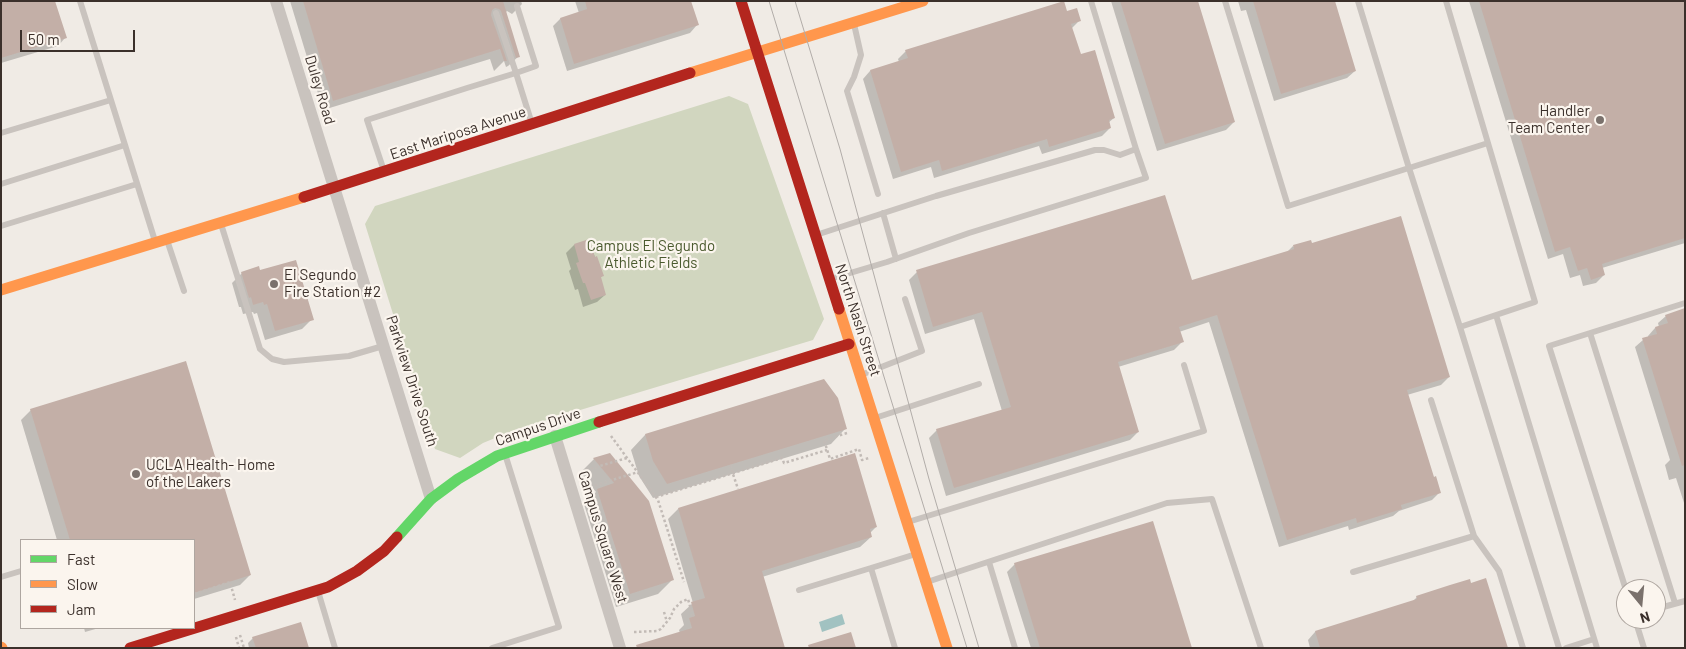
<!DOCTYPE html>
<html>
<head>
<meta charset="utf-8">
<style>
  body { margin:0 }
  #map { position:relative; width:1686px; height:649px; overflow:hidden; background:#f0ebe5; font-family:Barlow,sans-serif }
  canvas { display:block }
  .frame { position:absolute; inset:0; border:2px solid #3b302b; pointer-events:none }
  .legend { position:absolute; left:20px; top:539px; width:175px; height:90px; box-sizing:border-box; background:#fbf5ee; border:1px solid #aea6a0; margin:0; padding:6px 9px; list-style:none; font-size:15px; color:#3b302b }
  .legend li { display:flex; align-items:center; gap:10px; height:25px }
  .legend b { width:25px; border:1px solid #aea6a0 }
  .north { position:absolute; left:1616px; top:579px; width:50px; height:50px; box-sizing:border-box; background:#fbf5ee; border:1px solid #aea6a0; border-radius:50%; rotate:163deg; font-size:14px; font-weight:700; line-height:20px; text-align:center; color:#3b302b }
  .north::after { content:''; display:block; margin:auto; width:18px; height:22px; background:#7a716c; clip-path:polygon(50% 0,100% 100%,50% 72%,0 100%) }
  .scale { position:absolute; left:20px; top:30px; width:115px; height:22px; box-sizing:border-box; border:2px solid #3b302b; border-top:0; padding-left:6px; font-size:15px; line-height:18px; white-space:nowrap; color:#3b302b; -webkit-text-stroke:4px #fbf5ee; paint-order:stroke }
</style>
</head>
<body>
<div id="map">
<canvas width="1686" height="649"></canvas>
<div class="frame"></div>
<ul class="legend">
<li><b style="height:6px;background:#63d668"></b>Fast</li>
<li><b style="height:6px;background:#ff974d"></b>Slow</li>
<li><b style="height:6px;background:#b3261e"></b>Jam</li>
</ul>
<div class="north">N</div>
<div class="scale">50 m</div>
</div>
<script>
const g = document.querySelector('canvas').getContext('2d');
g.lineJoin = 'round';
function fill(path, color) { g.fillStyle = color; g.fill(path, 'evenodd'); }
const poly = rows => new Path2D(rows.map(r => 'M' + r).join(''));
function trace(path, color, width, dash) { g.strokeStyle = color; g.lineWidth = width; g.lineCap = dash ? 'butt' : 'round'; g.setLineDash(dash || []); g.stroke(path); }
function label(font, color, halo, rows, align = 'center') {
  g.font = font + ' Barlow,sans-serif'; g.lineWidth = 4.5; g.setLineDash([]); g.textBaseline = 'middle'; g.strokeStyle = halo; g.fillStyle = color; for (const [text, x, y, turn = 0] of rows) {
    g.save(); g.translate(x, y); g.rotate((+turn || 0) * Math.PI / 180); g.textAlign = isNaN(turn) ? turn : align; if (halo) g.strokeText(text, 0, 0); g.fillText(text, 0, 0); g.restore();
  }
}
fill(poly([
  [729,96,748,104,824,319,813,340,517,429,483,443,460,458,435,449,365,224,375,206]
]), '#d1d6bf');
fill(poly([
  [842,614,845,624,822,632,819,622]
]), '#a1c2c1');
fill(poly([
  [1,1,65,38,58,46,1,63],
  [290,1,521,1,522,4,512,14,507,11,505,13,519,56,508,66,506,67,504,61,494,71,490,59,323,110],
  [575,1,690,1,697,25,690,33,567,71,553,26,560,19,579,13],
  [1111,1,1196,1,1234,122,1226,130,1157,151],
  [1238,1,1334,1,1355,71,1347,78,1274,101,1246,10,1241,11],
  [1469,1,1685,1,1685,243,1602,268,1604,275,1596,283,1583,286,1580,275,1570,278,1563,254,1548,259],
  [1067,13,1079,21,1071,29,1080,56,1114,118,1108,123,1110,128,1102,136,1042,154,1039,146,934,178,931,167,893,179,863,79,870,71,899,62,898,59,906,51],
  [589,241,602,276,600,278,605,295,597,302,583,307,578,289,575,290,569,271,571,269,566,253,574,245],
  [1293,246,1449,377,1441,385,1407,395,1433,478,1440,492,1432,500,1399,511,1393,516,1349,530,1348,526,1279,547,1209,322,1179,332,1182,342,1174,350,1118,367,1138,432,1130,440,946,496,929,438,937,430,1002,411,974,319,925,334,909,280,917,272,1191,282,1287,252],
  [259,272,312,319,302,329,265,340,257,313,254,314,253,312,243,314,241,307,239,307,232,283,242,273],
  [1685,310,1685,506,1676,478,1669,480,1665,465,1670,460,1635,347,1643,340,1648,338,1648,336,1655,328,1659,327,1658,323,1666,316],
  [31,410,250,575,240,585,194,599,194,540,57,540,21,420],
  [845,429,831,444,653,498,639,476,631,450,645,435],
  [609,455,672,580,658,594,616,607,584,504,596,492,580,473,594,459],
  [678,509,876,527,870,533,871,537,860,547,762,577,783,648,680,633,679,630,684,625,681,614,693,603,668,519],
  [1015,564,1191,648,1031,648,1007,572],
  [1417,597,1506,648,1310,648,1308,640,1315,632,1412,602],
  [84,628,99,628,85,632],
  [253,638,308,648,249,648,248,643]
]), '#0003');
fill(poly([
  [1,1,55,1,67,38,1,58],
  [303,1,503,1,520,57,516,58,501,11,499,9,495,8,492,10,491,15,507,61,504,61,500,49,333,101],
  [585,1,691,1,699,25,574,64,560,18,587,9],
  [1064,1,1067,11,1077,8,1081,21,1071,24,1081,54,1095,50,1115,118,1109,120,1111,128,1049,147,1047,139,942,171,939,160,901,172,870,70,908,58,905,50],
  [1120,1,1198,1,1235,122,1165,144],
  [1253,1,1335,1,1356,71,1281,94],
  [1479,1,1685,1,1685,238,1602,264,1605,275,1591,280,1587,268,1578,271,1570,247,1555,252],
  [1165,195,1192,280,1294,249,1293,245,1311,240,1312,243,1401,216,1450,377,1407,390,1434,477,1436,476,1441,493,1401,505,1402,509,1357,523,1356,518,1287,540,1217,315,1179,327,1184,342,1118,362,1139,432,954,488,936,429,1011,407,982,312,933,327,916,270],
  [589,239,595,257,597,256,604,276,601,277,606,295,591,300,585,283,583,283,576,263,579,262,574,244],
  [296,260,314,320,275,331,267,304,264,305,263,302,253,305,251,297,249,298,241,272,259,266,260,270],
  [1685,308,1685,465,1682,466,1642,338,1657,334,1655,327,1668,323,1665,315],
  [186,361,251,575,194,593,194,540,70,540,30,409],
  [824,379,838,398,847,429,667,484,653,461,645,434],
  [610,453,649,501,674,580,630,594,597,489,614,483,593,458],
  [855,453,877,527,870,529,872,537,762,571,785,648,637,648,636,645,692,628,689,618,695,616,691,602,705,598,678,508],
  [1153,521,1192,648,1040,648,1014,563],
  [1486,578,1508,648,1320,648,1315,631,1417,599,1416,596,1450,585,1470,579,1471,583],
  [301,622,309,648,256,648,252,637],
  [851,632,856,648,809,648,808,645]
]), '#c3afa7');
trace(poly([
  [847,433,824,440,830,459,859,449,862,460,869,458],
  [611,436,658,500,684,582],
  [730,465,738,489],
  [586,470,627,458],
  [590,487,638,472],
  [656,497,782,458,784,463,827,450],
  [194,594,230,582,235,600],
  [664,612,667,622],
  [634,632,657,631,661,629,670,618,674,609,681,602,688,599,693,617],
  [240,635,244,648],
  [236,637,239,648]
]), '#c2bbb6', 2.5, [2.5, 2.5]);
trace(poly([
  [80,1,155,241],
  [1225,1,1288,206,1409,168,1358,1],
  [1446,1,1535,302,1496,315,1597,648],
  [496,13,516,73,536,66,517,6],
  [854,24,861,55,854,77,847,91,878,194],
  [1,133,111,100],
  [384,171,367,120,467,88,516,73,532,124],
  [1,184,125,145],
  [883,213,896,259],
  [221,224,260,349,272,359,284,362,349,356,383,346],
  [1,226,137,184],
  [816,235,936,196,1095,150,1104,150,1120,155,1136,149,1091,1],
  [167,240,184,291],
  [830,279,887,262,969,233,1146,178,1136,149],
  [1496,315,1460,327,1559,648],
  [1460,327,1409,168,1488,143],
  [1590,333,1675,603],
  [861,375,922,351,905,299],
  [1431,400,1474,536],
  [875,418,979,384],
  [908,522,1204,431,1184,365],
  [989,562,1015,648],
  [1353,572,1474,536,1499,571,1523,648],
  [1,577,21,571],
  [927,582,1167,503,1212,499,1261,648],
  [799,590,871,568],
  [1626,590,1549,346,1685,303],
  [318,591,335,648],
  [1656,609,1685,601],
  [1635,619,1644,648],
  [492,648,559,627,505,454],
  [895,648,871,568,916,554],
  [1566,648,1594,639]
]), '#c9c3be', 6);
trace(poly([
  [276,1,431,499],
  [555,436,620,648]
]), '#c9c3be', 12);
trace(poly([
  [397,537,431,499,458,479,497,456,599,422]
]), '#63d668', 11);
trace(poly([
  [690,73,923,1],
  [1,290,304,197],
  [839,309,947,648],
  [1,647,2,648]
]), '#ff974d', 11);
trace(poly([
  [741,1,839,309],
  [304,197,690,73],
  [599,422,849,344],
  [130,648,328,587,357,571,384,551,397,537]
]), '#b3261e', 11);
trace(poly([
  [769,1,967,648],
  [795,1,840,149,929,479,979,648]
]), '#b1aca8', 1);
for (const [x, y, r, color] of [
  [1600,120,5,"#7a716c"],
  [274,284,5,"#7a716c"],
  [136,474,5,"#7a716c"]
]) { const dot = new Path2D(); dot.arc(x, y, r, 0, 2 * Math.PI); g.fillStyle = color; g.fill(dot); trace(dot, '#fbf5ee', 2); }
label('15px', '#3b302b', '#fbf5ee', [
  ["Duley Road",320,90,73],
  ["East Mariposa Avenue",458,133,-18],
  ["North Nash Street",858,320,72],
  ["Parkview Drive South",412,381,72],
  ["Campus Drive",538,427,-19],
  ["Campus Square West",603,537,73]
]);
label('15px', '#3b302b', '#fbf5ee', [
  ["Handler",1590,111,"right"],
  ["Team Center",1590,128,"right"],
  ["El Segundo",284,275],
  ["Fire Station #2",284,292],
  ["UCLA Health- Home",146,465],
  ["of the Lakers",146,482]
], 'left');
label('15px', '#4a5a2e', '#fbf5ee', [
  ["Campus El Segundo",651,246],
  ["Athletic Fields",651,263]
]);
</script>
</body>
</html>
